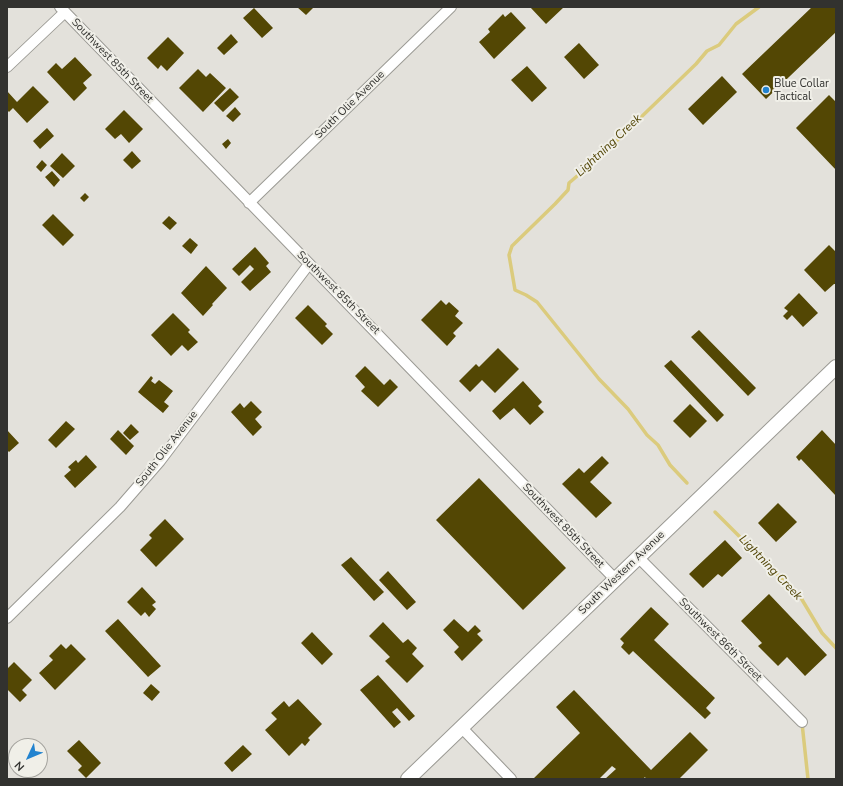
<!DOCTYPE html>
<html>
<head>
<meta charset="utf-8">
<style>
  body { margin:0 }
  #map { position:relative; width:843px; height:786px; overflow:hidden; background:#e3e1db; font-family:"Nunito Sans",sans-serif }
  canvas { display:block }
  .frame { position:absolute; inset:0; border:8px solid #32322f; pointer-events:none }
  .north { position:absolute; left:8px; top:738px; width:40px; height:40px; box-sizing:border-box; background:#f0efe8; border:1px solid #a4a39e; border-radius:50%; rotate:226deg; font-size:11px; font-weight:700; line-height:16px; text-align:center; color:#32322f }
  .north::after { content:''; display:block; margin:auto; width:14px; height:18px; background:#2283cf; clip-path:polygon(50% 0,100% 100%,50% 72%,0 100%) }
</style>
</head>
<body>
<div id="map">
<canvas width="843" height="786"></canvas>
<div class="frame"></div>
<div class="north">N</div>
</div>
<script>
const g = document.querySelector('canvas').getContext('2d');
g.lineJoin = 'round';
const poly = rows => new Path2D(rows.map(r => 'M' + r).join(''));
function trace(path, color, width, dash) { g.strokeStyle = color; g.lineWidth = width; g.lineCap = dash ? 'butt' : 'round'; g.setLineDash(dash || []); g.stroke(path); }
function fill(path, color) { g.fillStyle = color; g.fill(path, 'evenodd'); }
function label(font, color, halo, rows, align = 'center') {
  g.font = font + ' "Nunito Sans",sans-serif'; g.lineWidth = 4; g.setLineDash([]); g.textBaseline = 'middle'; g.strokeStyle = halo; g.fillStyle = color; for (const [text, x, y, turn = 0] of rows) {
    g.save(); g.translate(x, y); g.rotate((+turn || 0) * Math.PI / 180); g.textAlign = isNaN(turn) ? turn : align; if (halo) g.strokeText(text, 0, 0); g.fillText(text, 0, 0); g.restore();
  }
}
trace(poly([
  [687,483,670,465,658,445,647,435,628,409,599,379,537,302,526,295,515,290,509,255,512,246,555,204,568,190,569,183,605,152,696,64,707,51,719,45,736,24,759,7],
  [715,512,801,598,822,633,836,648],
  [802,723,808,779]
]), '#dbcb7d', 3.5);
fill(poly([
  [297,7,314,7,306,15],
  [530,7,564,7,546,24],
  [812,7,836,7,836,32,766,99,742,74],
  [254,8,273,28,262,38,243,18],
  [511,12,526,28,494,59,479,42,490,32,488,29,503,14,505,17],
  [231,34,238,42,224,55,217,48],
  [168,37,184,53,167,71,161,65,158,69,147,58],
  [579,43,599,65,584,79,564,57],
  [75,57,92,75,83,83,87,88,74,101,47,72,56,63,62,69],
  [527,66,547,88,532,102,511,80],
  [198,69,206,77,210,73,226,88,203,112,179,88],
  [722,76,737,92,703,125,688,109],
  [33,86,49,102,27,123,13,108,9,112,7,110,7,91,17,102],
  [230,88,239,97,223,112,214,103],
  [829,95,836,102,836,170,796,128],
  [235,107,241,114,233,122,226,116],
  [124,110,143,129,129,143,121,134,115,139,105,129],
  [47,128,54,136,40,149,33,141],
  [228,139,231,143,226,149,222,144],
  [132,151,141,161,132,169,123,160],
  [62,153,75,166,63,178,50,166],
  [42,160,47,165,41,172,36,167],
  [52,171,60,180,54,187,45,177],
  [85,193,89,197,84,202,80,198],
  [53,214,74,235,63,246,42,225],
  [169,216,177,223,170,230,162,223],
  [190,238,198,245,191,254,182,246],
  [829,245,836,252,836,284,834,284,825,292,804,270],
  [255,247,269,263,266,266,271,272,250,291,241,282,254,269,250,265,239,276,232,269],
  [206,266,227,288,212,304,213,305,203,316,181,293],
  [799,293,818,313,803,327,792,315,787,320,783,316,788,311,784,308],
  [441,300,446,305,449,302,459,311,455,316,463,323,453,333,456,336,447,346,421,320],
  [308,305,327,324,325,326,333,334,322,345,295,318],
  [173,313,190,330,188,332,198,342,188,351,182,345,171,356,151,335],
  [699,330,756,388,748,396,691,337],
  [498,348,519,369,495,393,482,380,470,392,459,381,476,364,479,367],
  [671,360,724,415,717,422,664,366],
  [365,366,384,385,390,379,398,387,378,407,361,391,365,387,355,376],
  [151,376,153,378,151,381,155,384,159,380,173,391,164,402,169,406,163,413,138,392],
  [523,381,542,402,538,406,544,412,530,425,514,408,500,420,492,411],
  [251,401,262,412,255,419,262,427,253,436,231,412,240,403,244,408],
  [690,404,707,421,690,438,673,421],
  [66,421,75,429,56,448,48,440],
  [131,424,139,432,130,440,123,433],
  [7,430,19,443,9,452,7,450],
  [118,430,134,446,126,455,110,439],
  [822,430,836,445,836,496,801,459,799,461,796,457],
  [86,455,97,467,75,488,64,476,71,470,68,467,76,460,78,463],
  [602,456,609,463,590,482,612,503,596,518,562,484,579,468,584,473],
  [479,478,566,568,523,610,436,520],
  [778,503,797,522,776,542,758,523],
  [165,519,184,539,156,567,140,550,152,538,149,535],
  [725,540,742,558,722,577,718,574,703,588,689,574],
  [351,557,384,592,374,601,341,565],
  [388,571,416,602,407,610,379,580],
  [142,587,156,602,152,605,156,609,149,617,145,612,141,616,127,602],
  [769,594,827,655,805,676,787,657,778,666,758,646,762,643,741,621],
  [651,607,669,624,654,640,715,698,706,708,711,713,705,719,633,651,629,655,621,647,624,643,620,639],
  [118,619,161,666,148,677,105,631],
  [454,619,468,632,475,625,481,631,477,634,483,640,462,661,454,652,459,647,443,630],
  [383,622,403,643,408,639,417,648,412,654,424,666,407,683,385,661,390,657,369,636],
  [312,632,333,654,322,665,301,643],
  [61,644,66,649,71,644,86,659,55,690,39,673,53,660,49,656],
  [14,662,32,680,22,690,27,695,20,702,7,689,7,669],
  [378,675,415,716,409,721,397,708,392,712,401,722,394,728,360,690],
  [151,684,160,692,152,701,143,693],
  [574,690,651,770,690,732,708,750,679,779,646,779,645,777,643,779,605,779,616,769,612,766,599,779,533,779,580,733,556,707],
  [298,699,322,724,308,738,310,740,305,746,302,743,289,756,265,730,277,719,271,713,284,701,289,707],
  [79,740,101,763,86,778,78,770,82,766,67,751],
  [243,745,252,754,232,772,224,763]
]), '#534704');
const street = poly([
  [60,7,615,579],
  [7,67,65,12],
  [249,203,451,7],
  [638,557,802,722],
  [7,618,120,507,160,461,309,264],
  [461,727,511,779]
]);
const secondary = poly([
  [408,779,836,367]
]);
trace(street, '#9b9a94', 12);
trace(secondary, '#9b9a94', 16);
trace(street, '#fff', 10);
trace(secondary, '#fff', 14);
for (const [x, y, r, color] of [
  [766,90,4,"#2283cf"]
]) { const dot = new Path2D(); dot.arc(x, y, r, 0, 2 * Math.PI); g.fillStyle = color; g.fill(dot); trace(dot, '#f0efe8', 1.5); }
label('11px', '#32322f', '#f0efe8', [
  ["Southwest 85th Street",112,61,46],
  ["South Olie Avenue",350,105,-44],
  ["Southwest 85th Street",338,293,45],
  ["South Olie Avenue",167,449,-52],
  ["Southwest 85th Street",563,526,46],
  ["South Western Avenue",622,573,-44],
  ["Southwest 86th Street",720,640,45]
]);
label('11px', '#32322f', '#f0efe8', [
  ["Blue Collar",774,84],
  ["Tactical",774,97]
], 'left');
label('italic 12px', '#524607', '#f0efe8', [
  ["Lightning Creek",609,146,-43],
  ["Lightning Creek",770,568,46]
]);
</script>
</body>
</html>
